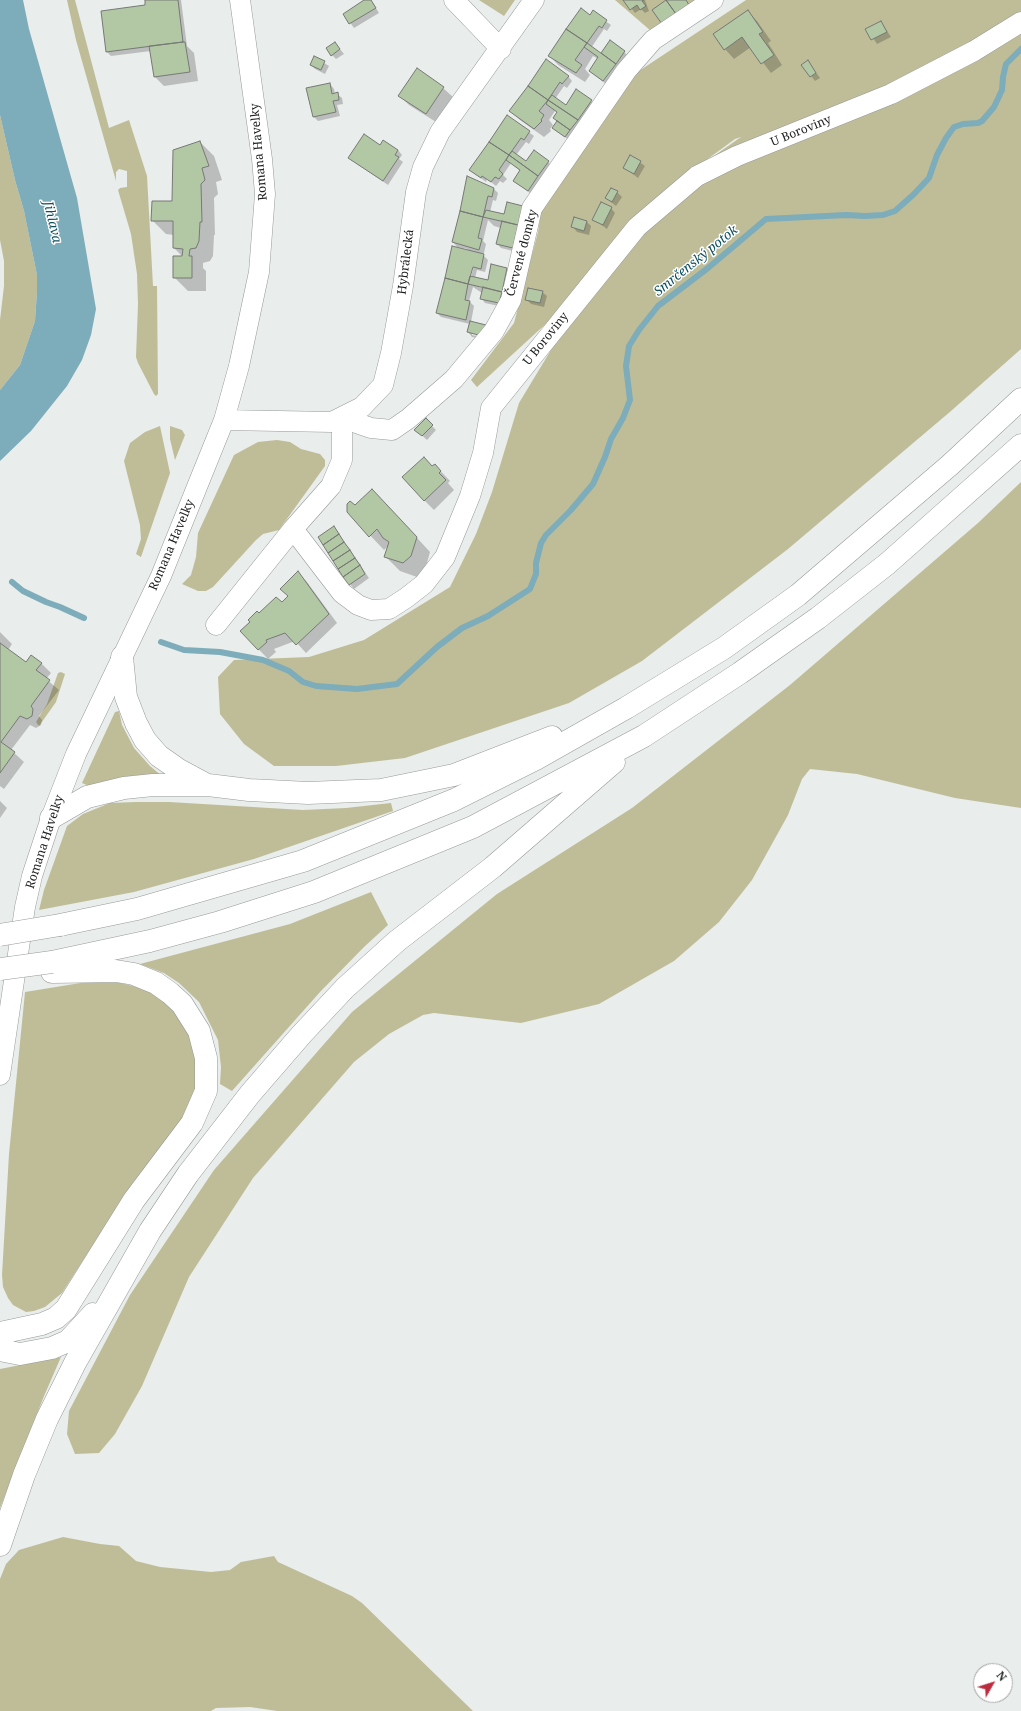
<!DOCTYPE html>
<html>
<head>
<meta charset="utf-8">
<style>
  body { margin:0 }
  #map { position:relative; width:1021px; height:1711px; overflow:hidden; background:#e9edeb; font-family:"Noto Serif",serif }
  canvas { display:block }
  .north { position:absolute; left:973px; top:1663px; width:40px; height:40px; box-sizing:border-box; background:#fff; border:1px solid #a4a5a5; border-radius:50%; rotate:51deg; font-size:11px; font-weight:700; line-height:16px; text-align:center; color:#1c1d1d }
  .north::after { content:''; display:block; margin:auto; width:14px; height:18px; background:#bd2c3e; clip-path:polygon(50% 0,100% 100%,50% 72%,0 100%) }
</style>
</head>
<body>
<div id="map">
<canvas width="1021" height="1711"></canvas>
<div class="north">N</div>
</div>
<script>
const g = document.querySelector('canvas').getContext('2d');
g.lineJoin = 'round';
function fill(path, color) { g.fillStyle = color; g.fill(path, 'evenodd'); }
const poly = rows => new Path2D(rows.map(r => 'M' + r).join(''));
function trace(path, color, width, dash) { g.strokeStyle = color; g.lineWidth = width; g.lineCap = dash ? 'butt' : 'round'; g.setLineDash(dash || []); g.stroke(path); }
function label(font, color, halo, rows, align = 'center') {
  g.font = font + ' "Noto Serif",serif'; g.lineWidth = 3; g.setLineDash([]); g.textBaseline = 'middle'; g.strokeStyle = halo; g.fillStyle = color; for (const [text, x, y, turn = 0] of rows) {
    g.save(); g.translate(x, y); g.rotate((+turn || 0) * Math.PI / 180); g.textAlign = isNaN(turn) ? turn : align; if (halo) g.strokeText(text, 0, 0); g.fillText(text, 0, 0); g.restore();
  }
}
fill(poly([
  [67,0,75,0,109,128,129,120,147,176,153,286,157,286,158,394,156,396,154,394,138,363,136,357,138,304,137,274,131,234,118,190,120,188,127,187,127,171,119,169,116,172,116,181,76,40],
  [479,0,515,0,504,16],
  [615,0,697,0,651,31],
  [746,0,1021,0,1021,349,951,411,788,549,642,661,569,703,405,758,336,766,274,766,244,744,220,714,218,677,234,660,309,657,364,640,450,587,476,534,492,492,519,403,618,239,563,308,477,387,471,380,514,323,538,232,541,212,633,75],
  [741,137,698,167,698,166,735,139],
  [0,115,15,180,24,211,37,275,37,292,35,321,20,365,0,390,0,320,4,286,4,261,0,240],
  [160,426,170,473,141,557,136,554,141,539,140,525,124,461,130,443,145,432],
  [170,426,182,430,185,435,175,460,170,439],
  [277,440,290,442,301,449,320,454,325,460,325,466,279,530,263,534,256,540,213,587,206,591,198,591,182,584,191,575,196,557,198,533,234,455,258,442],
  [1021,482,1021,808,955,798,857,774,810,769,802,779,788,815,752,880,719,922,674,961,599,1004,521,1023,434,1013,423,1015,389,1034,354,1062,253,1178,189,1277,142,1386,115,1434,99,1453,75,1454,67,1434,69,1411,130,1295,214,1170,352,1012,497,894,632,808,790,685,978,523],
  [61,672,65,674,56,702,39,726,36,722,47,704,58,673],
  [119,711,122,725,134,748,150,766,162,776,89,786,82,783,115,712],
  [136,802,169,802,303,810,346,808,391,803,393,811,254,859,134,892,39,910,44,890,67,826,83,814,110,803],
  [371,892,388,925,364,947,320,992,232,1091,220,1084,221,1067,218,1040,199,1002,179,983,164,973,140,964,290,924],
  [93,981,112,981,133,986,152,993,170,1006,185,1023,197,1053,196,1085,190,1105,179,1125,134,1181,62,1293,45,1307,34,1311,26,1312,13,1305,8,1298,3,1287,2,1275,9,1154,25,992],
  [61,1357,44,1396,0,1508,0,1369],
  [63,1537,100,1544,119,1546,136,1561,160,1567,211,1572,230,1570,241,1562,274,1556,278,1562,352,1596,362,1603,473,1711,277,1711,250,1707,216,1708,211,1711,0,1711,0,1579,6,1564,19,1550]
]), '#bfbd98');
fill(poly([
  [0,0,23,0,29,29,77,198,96,309,91,335,82,360,67,386,31,431,0,461,0,390,20,365,35,321,37,292,37,275,24,211,15,180,0,115]
]), '#7dacba');
fill(poly([
  [146,0,181,0,187,46,194,53,198,81,164,86,155,77,151,51,111,56,107,52,147,6],
  [366,0,370,0,373,3,379,13,354,28,344,14],
  [625,0,645,0,649,11,645,13,641,9,635,13],
  [593,12,611,25,607,31,604,29,591,48,606,57,602,53,624,52,628,56,613,90,590,71,598,59,593,56,585,69,590,75,585,82,558,65,549,55],
  [748,12,757,21,771,41,768,43,782,65,771,73,751,47,734,59,725,49],
  [881,22,891,37,877,44,867,29],
  [335,43,344,54,336,59,332,55],
  [314,57,329,66,325,74,315,69,311,65],
  [808,61,820,78,815,81,803,65],
  [568,76,572,81,567,88,564,86,555,99,566,106,591,101,600,110,570,141,553,128,557,121,558,112,555,111,549,120,553,125,550,129,551,131,544,137,520,120,511,111],
  [330,84,334,89,335,94,337,94,342,98,343,104,337,105,340,116,318,121,313,116],
  [443,88,453,97,436,122,409,105,400,96],
  [507,116,534,136,529,144,526,142,516,155,526,163,548,162,558,171,538,200,514,180,520,171,511,163,503,175,507,179,503,183,500,181,496,186,487,179,486,182,470,170],
  [200,142,214,156,222,180,216,182,218,194,214,198,215,235,214,235,213,256,210,261,203,263,203,268,206,271,206,291,188,291,174,277,183,257,174,248,174,235,166,234,152,220,173,202],
  [380,146,398,150,402,155,399,159,403,162,388,185,349,158],
  [631,156,645,166,638,178,624,167],
  [468,178,494,189,498,193,496,201,493,200,490,212,504,215,507,203,522,207,531,216,527,234,522,233,517,252,501,248,497,244,501,228,494,226,488,220,483,241,486,244,484,253,481,253,488,260,485,272,477,270,475,278,489,282,492,265,507,269,516,278,511,301,505,299,503,307,485,303,481,298,482,293,473,287,469,301,474,306,471,322,489,327,493,331,486,340,472,337,468,332,470,324,441,317,437,313,453,248,467,251,468,249,457,247,453,242],
  [473,262,475,262,471,277,469,277],
  [479,285,507,292,506,294,479,287],
  [472,333,487,336,486,338,472,335],
  [617,192,622,197,616,206,606,198],
  [611,208,615,213,607,229,593,219],
  [587,222,591,226,589,235,577,232,573,227],
  [542,292,547,296,544,307,531,304,527,300],
  [426,420,436,430,427,440,416,430],
  [424,458,433,467,435,465,450,481,448,483,454,490,434,510,424,500],
  [386,504,430,552,425,570,417,577,400,571,386,557,389,545,384,550,348,512,355,507],
  [334,527,369,578,354,589,350,584],
  [298,573,307,582,337,623,306,653,295,641,274,649,276,652,268,659,241,631,257,613,259,615,282,603,289,596],
  [0,632,12,644,8,650,26,663,41,663,51,673,46,679,59,690,39,716,42,720,41,725,36,728,30,725,11,750,24,762,4,789,0,786],
  [0,801,7,808,0,818]
]), '#0003');
trace(poly([
  [12,582,23,591,46,602,60,607,84,618],
  [161,642,184,650,220,652,263,660,289,671,303,682,316,686,357,689,397,684,437,647,462,628,488,616,530,589,536,574,536,563,541,543,546,535,571,510,593,484,605,457,611,439,623,418,630,400,626,366,629,346,639,330,658,306,708,268,766,219,846,215,865,216,883,215,895,211,914,194,929,178,937,155,946,138,954,127,963,124,978,123,982,121,994,107,1002,90,1003,77,1006,64,1021,49]
]), '#7dacba', 6);
const building = poly([
  [145,0,178,0,183,42,106,52,101,11,145,5,145,0],
  [364,0,371,0,376,8,349,24,343,14,364,0],
  [623,0,644,0,642,1,646,6,640,10,637,5,630,10,623,0],
  [666,0,686,0,689,5,676,14,666,0],
  [666,0,676,14,662,24,652,10,666,0],
  [581,8,590,15,593,10,607,20,602,28,599,26,587,43,566,29,581,8],
  [748,10,763,32,759,34,774,55,761,64,742,37,724,50,713,34,748,10],
  [881,21,887,32,871,40,865,29,881,21],
  [566,29,587,43,575,60,582,65,576,73,548,56,566,29],
  [610,40,625,51,616,64,601,53,610,40],
  [183,42,185,42,190,72,154,77,149,46,183,42],
  [335,42,340,49,331,56,326,48,335,42],
  [587,43,616,64,603,81,589,71,598,57,584,47,587,43],
  [314,56,325,61,321,70,310,65,314,56],
  [546,59,569,76,562,84,560,82,548,100,528,86,546,59],
  [808,60,816,73,810,77,801,65,808,60],
  [417,68,444,87,426,114,398,96,417,68],
  [330,83,332,94,338,92,339,100,333,101,336,112,313,117,306,88,330,83],
  [528,86,548,100,539,111,544,115,541,120,542,121,534,129,509,111,528,86],
  [576,89,592,100,578,120,548,100,552,95,566,105,576,89],
  [548,100,578,120,570,130,553,118,557,112,546,104,548,100],
  [507,115,530,131,524,140,521,138,509,155,489,142,507,115],
  [557,121,570,130,565,137,552,128,557,121],
  [364,134,380,145,383,140,398,150,395,155,399,157,383,181,348,158,364,134],
  [200,141,209,166,202,168,205,180,201,184,202,222,200,222,199,241,196,248,190,249,189,256,192,256,192,278,173,278,173,256,182,256,183,249,173,248,173,221,151,221,152,201,172,201,173,150,200,141],
  [489,142,509,155,499,170,503,174,499,179,495,177,491,182,482,176,481,178,469,170,489,142],
  [534,150,549,161,538,176,509,155,512,151,526,161,534,150],
  [509,155,538,176,528,191,513,181,520,170,506,160,509,155],
  [630,155,641,161,634,174,623,168,630,155],
  [467,176,494,188,492,197,488,196,483,217,460,211,467,176],
  [611,188,618,191,612,202,605,198,611,188],
  [507,202,523,206,518,225,483,217,486,210,504,214,507,202],
  [601,202,612,207,603,225,592,220,601,202],
  [460,211,483,217,478,238,482,239,479,250,452,242,460,211],
  [574,217,587,221,584,231,571,227,574,217],
  [502,221,518,225,513,248,496,244,502,221],
  [452,246,484,254,481,269,473,267,468,284,445,278,452,246],
  [491,264,507,268,502,292,468,284,470,276,488,280,491,264],
  [445,278,468,284,465,300,470,301,466,320,436,313,445,278],
  [483,287,502,292,499,303,480,299,483,287],
  [528,288,543,291,540,303,525,300,528,288],
  [470,321,490,326,482,336,467,332,470,321],
  [426,418,433,425,422,436,414,430,426,418],
  [424,457,432,466,435,464,441,471,439,473,446,480,424,501,402,477,424,457],
  [372,489,417,537,411,556,403,563,384,557,389,542,383,538,377,529,369,537,347,512,347,504,350,501,355,505,372,489],
  [334,526,339,534,323,545,318,537,334,526],
  [339,534,344,542,328,553,323,545,339,534],
  [344,542,350,550,333,561,328,553,344,542],
  [350,550,355,558,338,569,333,561,350,550],
  [355,558,360,565,343,577,338,569,355,558],
  [360,565,365,574,349,585,343,577,360,565],
  [298,571,329,614,296,645,285,633,266,640,267,642,258,650,240,631,250,622,248,620,257,611,259,613,276,597,282,602,288,596,280,589,298,571],
  [0,643,26,662,31,655,42,663,36,670,50,680,31,706,33,709,32,716,27,719,20,716,1,742,15,752,0,773,0,643]
]);
fill(building, '#b2c8a5');
trace(building, '#767875', 1);
const minor = poly([
  [454,0,501,49],
  [342,418,371,428,392,430,408,419,454,379,494,331,511,300,532,208,626,71,653,40,713,0],
  [224,420,332,422,362,407,383,385,391,353,403,286,416,192,423,167,440,132,534,0],
  [293,529,342,593,358,605,371,610,389,609,406,598,424,584,445,557,470,496,483,453,491,408,637,227,697,176,737,156,891,94,974,51,1021,22],
  [216,625,293,529,331,486,342,460,342,418],
  [0,1075,25,907,32,876,51,818,76,754,161,576,224,420,239,366,259,272,265,194,262,159,240,0]
]);
const highway = poly([
  [122,657,126,697,136,723,145,740,159,756,179,770,205,784],
  [51,818,87,797,124,788,153,785,208,785,249,790,308,793,381,790,454,775,552,737],
  [60,925,137,909,303,861,454,800,536,759,626,708,724,648,798,595,950,465,1021,399],
  [52,962,150,941,220,922,314,892,473,827,644,736,740,673,818,618,887,564,1021,445],
  [0,1333,42,1324,56,1318,66,1309,134,1200,192,1123,206,1091,206,1058,199,1031,182,1004,170,993,156,983,134,974,116,971,52,972],
  [0,1350,20,1354,52,1348,68,1341,93,1314],
  [0,1545,24,1475,47,1419,75,1363,150,1231,188,1174,250,1094,301,1035,345,988,397,941,493,867,614,762]
]);
trace(minor, '#979a98', 21);
trace(highway, '#979a98', 23);
trace(minor, '#fff', 20);
trace(highway, '#fff', 22);
const highwayBridge = poly([
  [0,935,60,925],
  [0,969,52,962]
]);
trace(highwayBridge, '#979a98', 23, []);
trace(highwayBridge, '#fff', 22);
label('12px', '#1c1d1d', '#fff', [
  ["U Boroviny",801,131,-22],
  ["Romana Havelky",259,152,-95],
  ["Červené domky",522,253,-75],
  ["Hybrálecká",406,262,-83],
  ["U Boroviny",546,339,-51],
  ["Romana Havelky",172,545,-67],
  ["Romana Havelky",45,842,-72]
]);
label('italic 13px', '#0d4f60', '#fff', [
  ["Jihlava",52,222,77],
  ["Smrčenský potok",696,261,-39]
]);
</script>
</body>
</html>
